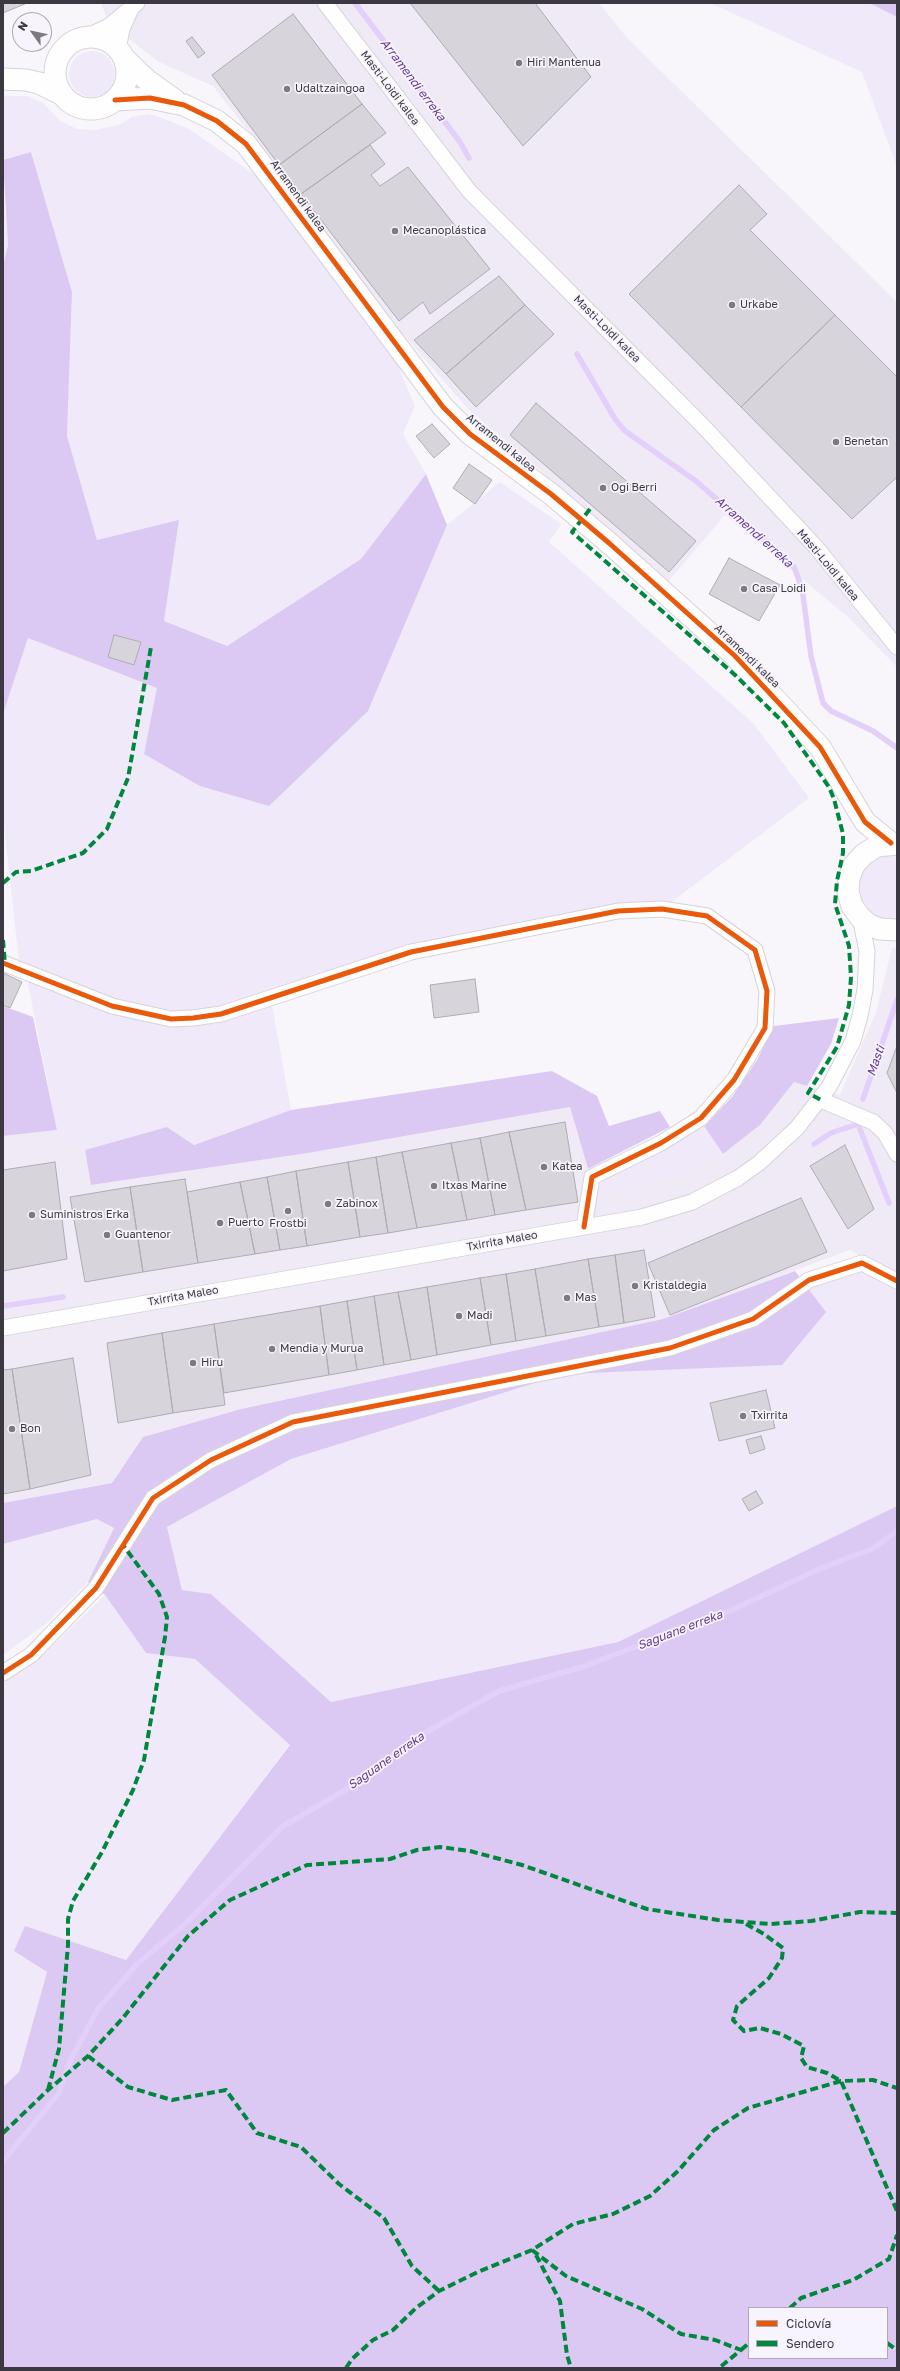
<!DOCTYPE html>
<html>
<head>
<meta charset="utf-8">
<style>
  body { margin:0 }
  #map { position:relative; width:900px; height:2371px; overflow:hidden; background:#f8f6fb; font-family:"Golos Text",sans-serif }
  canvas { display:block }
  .frame { position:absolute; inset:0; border:4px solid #3c3841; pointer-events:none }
  .legend { position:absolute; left:748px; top:2307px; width:140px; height:52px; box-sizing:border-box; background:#f8f4fd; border:1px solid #ada9b2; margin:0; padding:5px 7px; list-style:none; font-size:12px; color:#3c3841 }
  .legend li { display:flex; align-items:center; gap:8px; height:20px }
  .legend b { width:20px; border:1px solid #ada9b2 }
  .north { position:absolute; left:12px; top:12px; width:40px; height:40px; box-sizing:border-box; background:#f8f4fd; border:1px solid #ada9b2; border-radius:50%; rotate:303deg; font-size:11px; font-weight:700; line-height:16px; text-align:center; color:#3c3841 }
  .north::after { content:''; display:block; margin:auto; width:14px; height:18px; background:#7e7a82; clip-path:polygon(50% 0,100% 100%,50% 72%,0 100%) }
</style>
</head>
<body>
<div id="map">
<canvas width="900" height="2371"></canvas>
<div class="frame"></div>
<ul class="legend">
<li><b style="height:5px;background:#e8590c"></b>Ciclovía</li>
<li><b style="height:5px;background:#00873e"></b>Sendero</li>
</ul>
<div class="north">N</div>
</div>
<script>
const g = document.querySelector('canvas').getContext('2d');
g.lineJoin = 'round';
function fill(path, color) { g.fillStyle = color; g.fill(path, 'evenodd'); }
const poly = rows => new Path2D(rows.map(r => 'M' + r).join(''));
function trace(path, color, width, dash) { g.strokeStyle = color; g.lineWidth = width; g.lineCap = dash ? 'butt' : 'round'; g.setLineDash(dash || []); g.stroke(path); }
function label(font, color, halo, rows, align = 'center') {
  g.font = font + ' "Golos Text",sans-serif'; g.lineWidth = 3.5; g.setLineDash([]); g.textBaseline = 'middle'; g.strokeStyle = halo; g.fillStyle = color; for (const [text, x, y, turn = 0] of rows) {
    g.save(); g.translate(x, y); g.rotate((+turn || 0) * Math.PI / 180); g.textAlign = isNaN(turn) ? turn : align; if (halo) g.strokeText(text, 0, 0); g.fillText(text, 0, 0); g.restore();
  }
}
fill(poly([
  [101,3,599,3,628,39,897,302,897,667,848,617,725,515,666,584,534,465,468,409,381,309,311,211,213,86,159,62,109,24],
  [897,947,897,1277,850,1250,663,1319,241,1409,143,1437,112,1483,3,1503,3,1136,57,1130,85,1150,92,1185,308,1153,570,1107,595,1195,665,1180,723,1154,760,1125,794,1082,840,1095,876,1012,892,948]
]), '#f0eaf6');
fill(poly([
  [710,3,869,3,897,17,897,167,862,72],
  '69 74a23 23 0 1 1 46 0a23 23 0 1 1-46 0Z',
  [3,96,28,96,43,103,59,120,77,129,95,130,119,125,132,117,148,114,160,117,189,129,254,174,398,366,415,406,403,434,426,474,361,559,227,646,164,621,179,521,97,540,67,436,72,292,31,152,3,160],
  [3,183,8,245,3,266],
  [500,482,561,524,549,542,754,724,809,798,669,904,623,902,410,948,219,1006,171,1014,113,1001,19,962,3,816,3,714,28,638,157,688,368,711,447,525],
  [897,855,897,920,891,921,880,918,870,912,863,903,859,892,860,880,864,869,872,861,883,856],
  [27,979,169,1025,272,1005,291,1110,194,1145,167,1127,85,1150,57,1130],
  [704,1126,723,1154,665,1180,596,1195,603,1178,670,1146],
  [860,1271,897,1289,897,1506,618,1642,331,1702,211,1594,182,1590,167,1527,291,1459,564,1374],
  [97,1519,114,1528,88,1582,47,1623,3,1655,3,1544],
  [105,1595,146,1653,195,1659,290,1744,126,1960,14,1951,47,1972,19,2072,3,2087,3,1683,43,1655]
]), '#f0e9f9');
fill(poly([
  [869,3,897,3,897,17],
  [31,152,72,292,67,436,97,540,179,520,164,621,227,646,361,559,426,474,447,525,368,711,269,806,200,786,144,754,157,688,28,638,3,714,3,266,8,245,3,160],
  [3,1006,33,1017,57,1130,3,1136],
  [839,1018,831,1044,807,1086,794,1082,760,1125,723,1154,704,1126,732,1097,757,1060,774,1026],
  [552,1071,597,1096,609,1126,660,1111,670,1127,588,1169,570,1107,308,1153,91,1185,85,1150,167,1127,194,1145,291,1110],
  [795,1271,826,1312,782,1365,564,1374,291,1459,167,1527,182,1590,211,1594,331,1702,618,1642,897,1506,897,2368,3,2368,3,2087,19,2072,47,1972,14,1951,25,1926,126,1960,290,1745,195,1659,146,1653,105,1595,88,1582,114,1528,97,1519,3,1544,3,1503,112,1483,143,1437,241,1409,663,1319],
  [749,2308,887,2308,887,2358,749,2358]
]), '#dcc9f3');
trace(poly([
  [355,3,460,142,469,158],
  [577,354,615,419,625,431,696,481,794,567,802,588,811,656,823,703,831,711,873,731,897,748],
  [863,1099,897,1000],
  [814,1144,831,1133,858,1124,889,1203],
  [3,1306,63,1297],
  [3,2161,59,2093,70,2061,98,2009,137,1964,185,1924,283,1826,359,1782,416,1738,499,1691,585,1666,732,1610,819,1569,872,1549,897,1531]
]), '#e2cffa', 5.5);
const building = poly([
  [3,3,27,3,3,13,3,3],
  [410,3,535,3,591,77,523,146,410,3],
  [293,14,362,104,279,165,212,75,293,14],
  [192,37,205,53,198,58,186,41,192,37],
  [362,104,386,133,301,194,279,165,362,104],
  [370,145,385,164,371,175,380,186,408,167,490,269,430,314,423,302,399,321,301,194,370,145],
  [739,185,767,214,750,230,835,315,741,407,629,294,739,185],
  [499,276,525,305,446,374,414,340,499,276],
  [525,305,554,334,476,407,446,374,525,305],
  [835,315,897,377,897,477,852,519,741,407,835,315],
  [536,403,696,541,669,572,510,435,536,403],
  [432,424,450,444,434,458,416,436,432,424],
  [469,464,492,480,475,504,453,488,469,464],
  [729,558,780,585,759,621,709,594,729,558],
  [114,635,141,642,134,665,108,657,114,635],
  [3,973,22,982,10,1008,3,1005,3,973],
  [475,979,479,1012,434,1018,430,985,475,979],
  [897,1046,897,1093,887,1073,897,1046],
  [565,1122,578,1202,526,1210,509,1132,565,1122],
  [509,1132,526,1210,495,1215,480,1138,509,1132],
  [480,1138,495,1215,467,1220,451,1143,480,1138],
  [451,1143,467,1220,417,1228,402,1152,451,1143],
  [845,1145,874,1209,848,1229,810,1166,845,1145],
  [402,1152,417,1228,388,1233,376,1157,402,1152],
  [376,1157,388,1233,360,1237,348,1162,376,1157],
  [55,1162,67,1259,3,1271,3,1170,55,1162],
  [348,1162,360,1237,307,1246,296,1171,348,1162],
  [296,1171,307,1246,280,1250,267,1177,296,1171],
  [267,1177,280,1250,255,1254,240,1182,267,1177],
  [185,1179,198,1263,143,1272,130,1187,185,1179],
  [240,1182,255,1254,198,1263,187,1192,240,1182],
  [130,1187,143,1272,85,1282,70,1197,130,1187],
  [801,1198,827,1252,670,1315,648,1263,801,1198],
  [644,1250,655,1317,624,1323,615,1255,644,1250],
  [615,1255,624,1323,599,1327,588,1259,615,1255],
  [588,1259,599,1327,546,1336,535,1269,588,1259],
  [535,1269,546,1336,516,1341,506,1274,535,1269],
  [506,1274,516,1341,491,1345,480,1278,506,1274],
  [480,1278,491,1345,437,1355,427,1287,480,1278],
  [427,1287,437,1355,411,1360,398,1292,427,1287],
  [398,1292,411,1360,384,1365,374,1296,398,1292],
  [374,1296,384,1365,357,1370,347,1301,374,1296],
  [347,1301,357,1370,329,1375,320,1306,347,1301],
  [320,1306,329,1375,224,1393,214,1324,320,1306],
  [214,1324,225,1405,173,1413,162,1333,214,1324],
  [162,1333,173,1413,118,1423,107,1343,162,1333],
  [73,1358,91,1475,30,1489,12,1369,73,1358],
  [12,1369,30,1489,3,1494,3,1370,12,1369],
  [766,1390,775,1428,719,1441,710,1403,766,1390],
  [761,1436,765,1449,750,1454,746,1440,761,1436],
  [756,1491,763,1503,749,1511,742,1499,756,1491]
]);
fill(building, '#d7d4db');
trace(building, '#afadb3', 1);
const street = poly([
  [325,3,470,192,703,426,816,547,897,647],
  [84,38,109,26,137,3],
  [118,49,122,29,130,11],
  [3,963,112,1006,171,1019,193,1018,221,1014,411,952,618,911,662,909,707,916,755,950,767,991,765,1028,734,1080,701,1118,661,1143,592,1177,584,1227],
  [821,1100,873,1122,885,1133,897,1154],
  [3,1328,642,1217,692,1202,738,1178,759,1163,797,1128,829,1087,853,1041,860,1016,865,990,867,951,860,917],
  [3,1673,31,1655,96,1588,153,1498,211,1460,293,1422,670,1348,753,1319,809,1280,862,1263,897,1281]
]);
const secondary = poly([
  '55 73a36 36 0 1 1 72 0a36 36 0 1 1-72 0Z',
  [124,58,147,80,175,100],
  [3,79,26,80,39,83,63,95],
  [115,100,150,98,184,105,217,121,246,144,443,407,470,434,551,494,609,543,735,656,820,747,865,822,891,843],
  [897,844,877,846,864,854,854,865,849,878,848,892,852,906,860,917,868,924,879,929,897,930]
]);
trace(street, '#d6d3da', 17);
trace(secondary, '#d6d3da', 23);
trace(street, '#fefefe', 15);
trace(secondary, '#fefefe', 21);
trace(poly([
  [590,509,572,532,735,675,784,723,829,787,834,799,843,834,843,853,837,881,835,904,849,946,851,977,849,1005,837,1047,808,1093,821,1100],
  [3,883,16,872,31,871,83,853,107,829,128,778,151,647],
  [3,940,5,964],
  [746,1924,764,1934,783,1948,782,1958,769,1978,737,2006,733,2020,744,2031,760,2028,781,2034,804,2046,801,2058,807,2067,827,2073,841,2081,897,2211],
  [88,2056,128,2087,172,2100,226,2090,257,2133,301,2147,339,2184,384,2218,412,2266,439,2291],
  [48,2090,59,2049,68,1945,68,1919,73,1901,102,1852,133,1790,144,1760,165,1637,167,1617,159,1594,123,1545],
  [3,2133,48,2090,88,2056,122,2019,188,1936,230,1900,307,1865,390,1859,417,1850,440,1847,470,1851,522,1865,647,1909,718,1920,771,1924,811,1921,860,1912,897,1913],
  [532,2250,566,2276,642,2309,681,2334,715,2340,741,2350,719,2368],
  [536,2255,560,2301,567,2355,571,2368],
  [790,2308,801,2298,853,2280,889,2259,897,2235],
  [887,2343,897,2350],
  [741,2350,749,2343],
  [346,2368,352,2359,373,2340,393,2330,416,2308,439,2291,480,2271,532,2250,573,2224,613,2214,650,2196,678,2171,714,2130,748,2108,841,2081,873,2080,897,2088]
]), '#00873e', 4, [8, 4]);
trace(poly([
  [115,100,150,98,184,105,217,121,246,144,443,407,470,434,551,494,609,543,735,656,820,747,865,822,891,843],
  [3,963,112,1006,171,1019,193,1018,221,1014,411,952,618,911,662,909,707,916,755,950,767,991,765,1028,734,1080,701,1118,661,1143,592,1177,584,1227],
  [3,1673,31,1655,96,1588,153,1498,211,1460,293,1422,670,1348,753,1319,809,1280,862,1263,897,1281]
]), '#e8590c', 5);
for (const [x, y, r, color] of [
  [519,63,4,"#7e7a82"],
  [287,89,4,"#7e7a82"],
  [395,231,4,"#7e7a82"],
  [732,305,4,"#7e7a82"],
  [836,442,4,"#7e7a82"],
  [603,488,4,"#7e7a82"],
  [744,589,4,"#7e7a82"],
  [544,1167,4,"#7e7a82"],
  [434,1186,4,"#7e7a82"],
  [328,1204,4,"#7e7a82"],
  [288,1211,4,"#7e7a82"],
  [32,1215,4,"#7e7a82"],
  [220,1223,4,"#7e7a82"],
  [107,1235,4,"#7e7a82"],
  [635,1286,4,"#7e7a82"],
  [567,1298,4,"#7e7a82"],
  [459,1316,4,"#7e7a82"],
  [272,1349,4,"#7e7a82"],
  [193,1363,4,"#7e7a82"],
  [743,1416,4,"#7e7a82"],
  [12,1429,4,"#7e7a82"]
]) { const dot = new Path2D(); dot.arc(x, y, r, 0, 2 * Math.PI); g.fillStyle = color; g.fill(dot); trace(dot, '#f8f4fd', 1.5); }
label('11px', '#3c3841', '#f8f4fd', [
  ["Hiri Mantenua",527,63],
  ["Udaltzaingoa",295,89],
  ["Mecanoplástica",403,231],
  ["Urkabe",740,305],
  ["Benetan",844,442],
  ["Ogi Berri",611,488],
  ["Casa Loidi",752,589],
  ["Katea",552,1167],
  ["Itxas Marine",442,1186],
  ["Zabinox",336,1204],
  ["Suministros Erka",40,1215],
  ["Puerto",228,1223],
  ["Frostbi",288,1224,"center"],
  ["Guantenor",115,1235],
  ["Kristaldegia",643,1286],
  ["Mas",575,1298],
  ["Madi",467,1316],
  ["Mendia y Murua",280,1349],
  ["Hiru",201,1363],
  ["Txirrita",751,1416],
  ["Bon",20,1429]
], 'left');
label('11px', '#3c3841', '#f8f4fd', [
  ["Masti-Loidi kalea",390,88,53],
  ["Arramendi kalea",298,196,54],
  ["Masti-Loidi kalea",607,329,45],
  ["Arramendi kalea",501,443,39],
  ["Masti-Loidi kalea",828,565,50],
  ["Arramendi kalea",747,656,44],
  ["Txirrita Maleo",502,1241,-10],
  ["Txirrita Maleo",183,1296,-10]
]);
label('italic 12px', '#64398d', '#f8f4fd', [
  ["Arramendi erreka",413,80,53],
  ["Arramendi erreka",754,532,42],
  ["Masti",876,1061,-71],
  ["Saguane erreka",680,1630,-21],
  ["Saguane erreka",386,1761,-35]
]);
</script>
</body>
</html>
